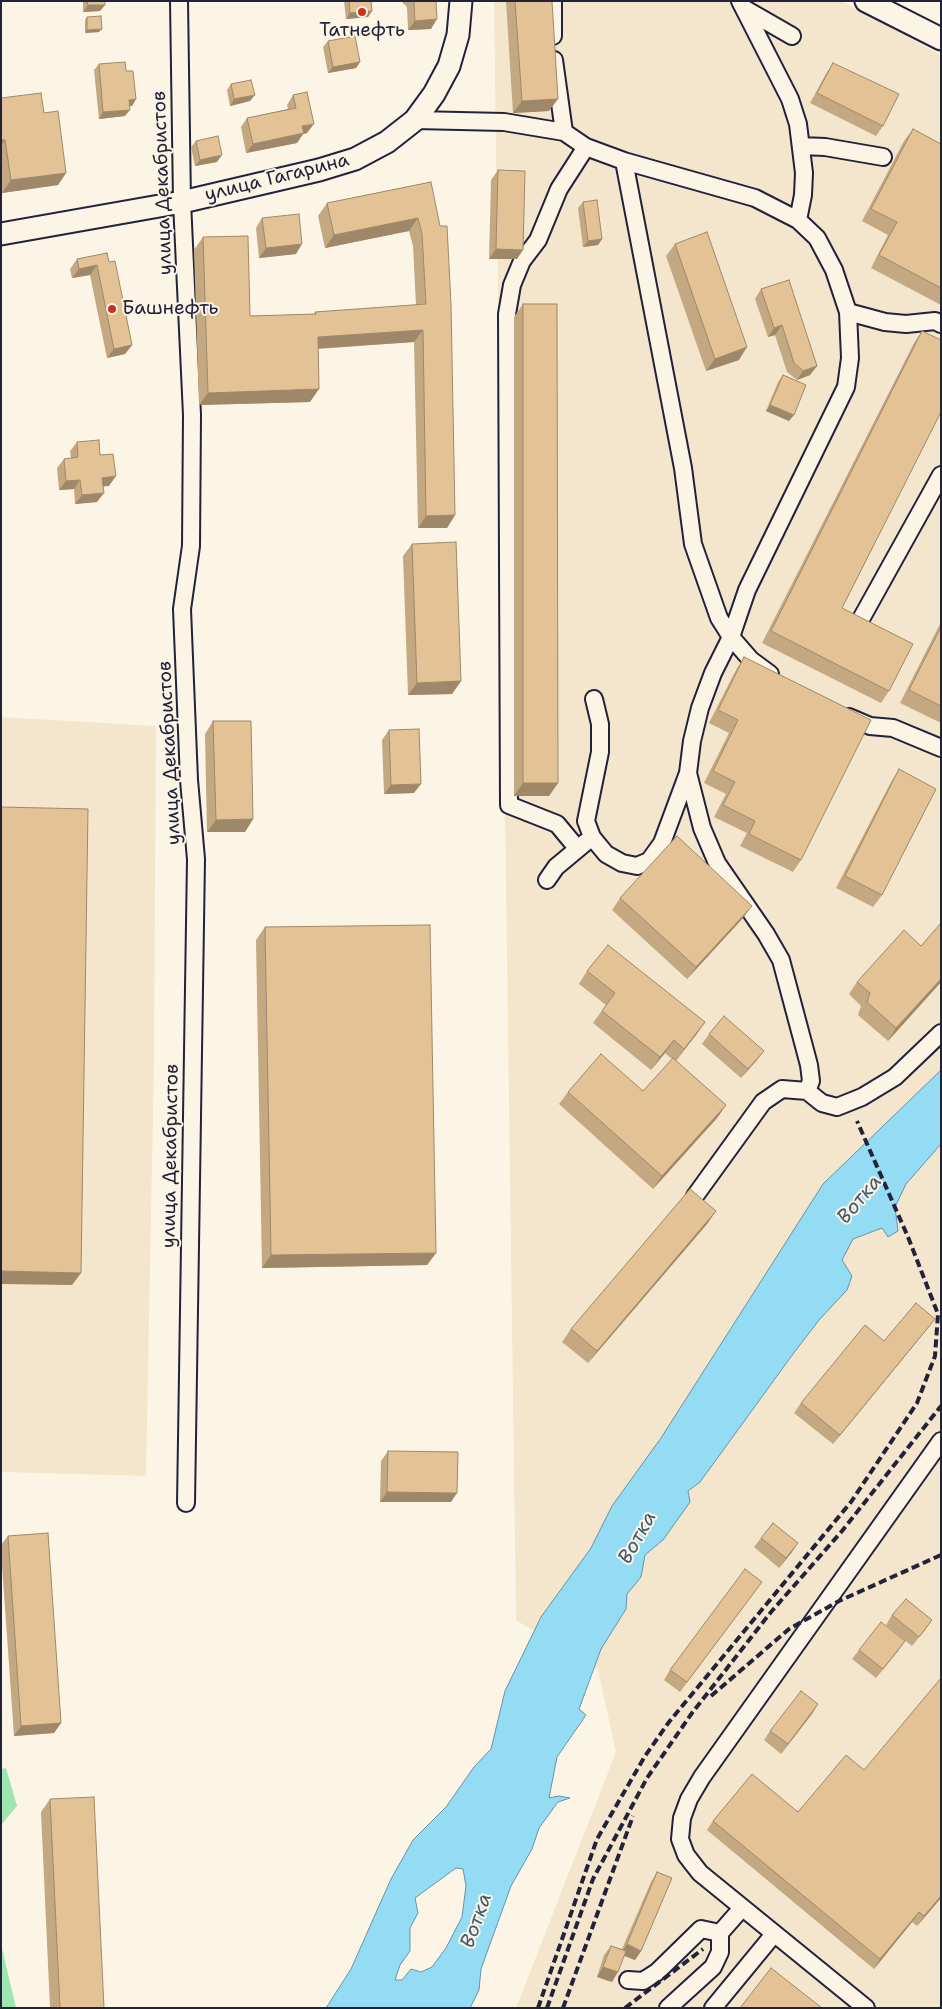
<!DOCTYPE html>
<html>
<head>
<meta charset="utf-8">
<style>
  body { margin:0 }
  #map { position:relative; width:942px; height:2009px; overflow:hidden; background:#fcf5e5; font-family:"Shantell Sans",sans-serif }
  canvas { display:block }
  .frame { position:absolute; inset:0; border:2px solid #22223b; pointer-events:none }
</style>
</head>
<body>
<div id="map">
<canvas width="942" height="2009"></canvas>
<div class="frame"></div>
</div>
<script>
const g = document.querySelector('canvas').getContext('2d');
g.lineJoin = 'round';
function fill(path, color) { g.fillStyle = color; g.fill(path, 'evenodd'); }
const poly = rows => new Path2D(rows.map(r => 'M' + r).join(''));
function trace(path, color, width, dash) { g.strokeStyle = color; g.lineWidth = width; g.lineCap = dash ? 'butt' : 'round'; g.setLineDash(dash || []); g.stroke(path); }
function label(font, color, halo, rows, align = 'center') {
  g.font = font + ' "Shantell Sans",sans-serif'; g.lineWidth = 4; g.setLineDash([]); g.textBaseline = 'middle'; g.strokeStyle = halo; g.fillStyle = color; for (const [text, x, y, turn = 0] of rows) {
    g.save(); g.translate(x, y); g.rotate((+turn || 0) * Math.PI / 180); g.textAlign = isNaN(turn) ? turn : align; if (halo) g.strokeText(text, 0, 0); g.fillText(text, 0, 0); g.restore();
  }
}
fill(poly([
  [494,1,842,1,941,55,941,2008,516,2008,616,1752,598,1670,516,1620],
  [1,717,156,726,154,1062,146,1476,1,1472]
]), '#f4e6cd');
fill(poly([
  [6,1768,17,1806,1,1825,1,1769],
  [1,1944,16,2008,1,2008]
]), '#9fe5b2');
const water = poly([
  [941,1070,941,1144,906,1184,895,1207,898,1231,888,1237,882,1228,853,1239,842,1260,852,1276,847,1290,819,1320,793,1354,700,1482,688,1491,690,1502,663,1540,645,1555,641,1577,627,1594,626,1609,601,1649,579,1709,586,1715,557,1757,549,1798,559,1796,570,1798,558,1802,539,1828,532,1849,511,1886,481,1969,479,1990,470,2008,326,2008,351,1969,391,1879,413,1840,446,1807,474,1767,491,1749,505,1691,541,1617,591,1548,612,1506,661,1438,823,1184,941,1070],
  [456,1868,463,1869,466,1886,462,1917,446,1948,432,1967,421,1972,411,1969,402,1980,395,1980,400,1965,410,1951,410,1928,418,1913,415,1898,456,1868]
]);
fill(water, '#93dcf4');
trace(water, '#6692aa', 1);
const minor = poly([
  [179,1,182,202,192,415,191,546,182,609,189,780,196,859,186,1503],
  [553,1,553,36],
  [740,1,790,99,798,124,804,173,803,195,798,220],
  [745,9,792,36],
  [554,60,564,132],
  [415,120,504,122,564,132,586,147,624,161,755,198,798,220,817,238,834,270,848,312,850,358,846,387,747,590,731,637,713,673,700,708,692,741,688,773,702,828,717,863,766,934,781,960,809,1065,811,1081,807,1091],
  [801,146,825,147,883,157],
  [624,161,683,468,693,544,719,618,731,637,751,660,770,674],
  [848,312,885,322,906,324,935,321,941,324],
  [866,633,856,628,941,475],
  [594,699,600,724,600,752,586,821,592,837,606,854,622,863,637,866,649,861,662,843,688,773],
  [849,717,870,726,893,728,941,748],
  [577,848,557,824,509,805,507,314,512,285,522,261,538,240,559,189,586,147],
  [547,880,556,867,586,842],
  [695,1196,763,1102,782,1089,807,1091,822,1103,837,1107,862,1097,895,1077,941,1033],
  [628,1980,643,1981,657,1972,701,1929,720,1933],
  [668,2008,713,1967,720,1952,720,1933,742,1908],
  [713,2008,774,1934],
  [866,2008,700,1873,686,1855,680,1839,682,1818,689,1799,702,1777,941,1441]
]);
const major = poly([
  [866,1,941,39],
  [1,234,182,202,319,170,355,159,387,142,415,120,434,94,449,66,458,35,461,1]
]);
trace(minor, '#22223b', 20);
trace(major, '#22223b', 25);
trace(minor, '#fcf5e5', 16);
trace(major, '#fcf5e5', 21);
trace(poly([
  [711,1696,789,1629,839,1601,941,1555],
  [538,2008,597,1839,645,1756,669,1722,851,1502,917,1403,935,1356,938,1314,908,1237,857,1121],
  [547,2008,593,1879,647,1778,692,1713,771,1612,842,1531,941,1406],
  [563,2008,633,1816],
  [625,2008,703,1949]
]), '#22223b', 4, [8, 4]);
fill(poly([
  [83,1,105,1,105,5,100,11,83,12],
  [344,1,371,1,368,17,346,19],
  [401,1,436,1,431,29,408,30,407,7],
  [506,1,552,1,549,111,513,113],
  [87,17,99,32,85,33,85,20],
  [328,41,360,62,356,68,328,73,323,47],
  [833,63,883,126,876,136,810,103,827,72],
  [99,64,126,71,136,99,132,106,129,106,125,116,99,119,94,70],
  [231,84,250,101,230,106,227,90],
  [293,95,307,133,303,134,297,143,246,153,241,127,247,118,288,109,287,105],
  [1,98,44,113,66,173,58,185,2,193,1,188],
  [913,129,941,144,941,305,871,268,888,235,862,221,904,141],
  [196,141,217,162,195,166,191,147],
  [498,170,517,259,489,259,491,180],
  [431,182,455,515,447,528,418,528,414,342,318,349,310,402,199,405,194,250,203,237,250,316,314,314,315,312,416,305,413,246,409,231,325,248,318,216,327,203],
  [583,202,602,239,598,245,583,247,578,208],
  [262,218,296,254,259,258,256,228],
  [675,244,739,360,706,371,666,256],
  [77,259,109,262,132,345,125,354,107,358,90,275,72,278,70,269],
  [761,289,817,366,810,375,797,380,787,372,775,335,768,337,755,299],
  [523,304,558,783,549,796,514,796,514,317],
  [922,331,842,608,889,691,881,703,762,643,914,343],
  [783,375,789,421,766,411,778,382],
  [77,442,100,455,109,486,103,486,97,502,75,504,74,489,59,490,57,468,64,459,71,458,70,451],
  [412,544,461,681,452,694,408,695,403,556],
  [941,622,941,723,900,703],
  [744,657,801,860,793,872,740,846,747,833,714,817,726,794,704,783,729,733,709,723,736,670],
  [213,721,253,819,245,832,207,832,205,734],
  [389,730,414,793,384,794,382,740],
  [899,769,882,895,873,907,836,888,891,782],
  [620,898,743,918,687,979,612,910],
  [265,927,436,1253,427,1265,262,1268,256,940],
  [587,971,705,1022,696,1035,676,1061,726,1105,717,1118,653,1189,559,1104,568,1092,643,1091,672,1059,665,1053,651,1070,593,1023,606,1005,579,984],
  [857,982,941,982,888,1041,858,1015,861,1006,849,994],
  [709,1034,757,1060,741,1078,702,1044],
  [716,1211,707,1224,588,1363,562,1342,571,1329],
  [935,1319,928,1328,833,1444,794,1413,801,1403,884,1341],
  [388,1451,451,1502,380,1502,381,1461],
  [8,1536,61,1723,54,1733,14,1736,1,1551,1,1545],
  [761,1538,792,1552,779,1568,754,1547],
  [755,1591,680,1692,664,1680,670,1670],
  [892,1615,932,1620,912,1646,886,1625],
  [905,1641,876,1678,852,1659,859,1650],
  [818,1704,781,1754,764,1740,770,1731],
  [50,1799,104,2008,50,2008,41,1812],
  [798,1812,941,1898,917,1926,912,1922,874,1969,707,1830,713,1821],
  [657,1872,641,1951,635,1960,624,1956,612,1982,597,1977,604,1955,611,1946,622,1949,651,1882]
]), '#c3a881');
fill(poly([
  [88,5,105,5,100,11,83,12],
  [372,11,368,17,346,19,350,13],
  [437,19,431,29,408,30,415,21],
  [102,29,99,32,85,33,87,30],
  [360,62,356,68,328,73,333,67],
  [255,95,250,101,230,106,234,99],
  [136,99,132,106,124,106,129,100],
  [558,99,549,111,513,113,522,101],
  [130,110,125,116,99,119,103,112],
  [314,124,307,133,303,134,297,143,246,153,253,144,302,126],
  [1,140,5,140,1,145],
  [222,155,217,162,195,166,200,160],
  [66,173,58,185,2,193,11,180],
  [418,218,409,231,325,248,334,235],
  [602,239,598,245,583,247,588,241],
  [302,244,296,254,259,258,266,248],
  [496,249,523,250,517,259,489,259],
  [97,265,90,275,72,278,79,269],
  [782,325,775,335,768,337,774,328],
  [423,330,414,342,309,349,318,337],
  [132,345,125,354,107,358,114,349],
  [747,347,739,360,706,371,715,359],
  [817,366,810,375,797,380,803,371],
  [319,389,310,402,199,405,208,393],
  [770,405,794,415,789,421,766,411],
  [116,476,109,486,96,487,102,478],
  [80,480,74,489,59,490,66,481],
  [104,493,97,502,75,504,82,495],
  [455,515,447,528,418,528,426,516],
  [461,681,452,694,408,695,417,683],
  [523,783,558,783,549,796,514,796],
  [421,784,414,793,384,794,391,785],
  [253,819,245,832,207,832,216,820],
  [752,906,743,918,687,979,696,967],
  [941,979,941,982,888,1041,896,1028],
  [705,1022,696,1035,675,1061,684,1049],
  [674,1040,665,1053,651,1070,660,1057],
  [764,1051,757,1060,741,1078,748,1069],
  [726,1105,717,1118,653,1189,662,1176],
  [716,1211,707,1224,588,1363,597,1351],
  [436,1253,427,1265,262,1268,271,1255],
  [1,1271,81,1273,72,1285,1,1284],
  [935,1319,928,1328,833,1444,840,1435],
  [387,1492,457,1493,451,1502,380,1502],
  [798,1543,792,1552,779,1568,786,1558],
  [932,1620,925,1630,912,1646,919,1637],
  [905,1641,898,1651,876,1678,883,1669],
  [818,1704,812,1714,781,1754,788,1744],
  [61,1723,54,1733,14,1736,21,1726],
  [941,1896,941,1898,917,1926,924,1916],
  [919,1912,912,1922,874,1969,880,1959],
  [627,1944,641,1951,635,1960,620,1954],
  [603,1967,618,1972,612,1982,597,1977]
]), '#9f8869');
const building = poly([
  [87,1,105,1,105,5,88,5,87,1],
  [349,1,371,1,372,11,350,13,349,1],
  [414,1,436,1,437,19,415,21,414,1],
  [515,1,552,1,558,99,522,101,515,1],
  [101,16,102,29,87,30,87,17,101,16],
  [355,36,360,62,333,67,328,41,355,36],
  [125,62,126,71,133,71,136,99,129,100,130,110,103,112,99,64,125,62],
  [833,63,899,94,883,126,817,93,833,63],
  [251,80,255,95,234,99,231,84,251,80],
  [307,92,314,124,302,126,304,133,253,144,247,118,296,108,293,95,307,92],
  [41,93,44,113,58,111,66,173,11,180,5,140,1,140,1,98,41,93],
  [913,129,941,144,941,288,879,255,897,222,871,209,913,129],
  [218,136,222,155,200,160,196,141,218,136],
  [498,170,525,171,523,250,496,249,498,170],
  [431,182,440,226,447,226,451,304,455,515,426,516,423,330,318,337,319,389,208,393,203,237,248,236,250,316,316,314,315,312,426,304,422,234,418,218,334,235,327,203,431,182],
  [597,200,602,239,588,241,583,202,597,200],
  [299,214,302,244,266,248,262,218,299,214],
  [707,232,747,347,715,359,675,244,707,232],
  [107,253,109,262,115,261,132,345,114,349,97,265,79,269,77,259,107,253],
  [789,280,817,366,803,371,794,363,782,325,774,328,761,289,789,280],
  [523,304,557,304,558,783,523,783,523,304],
  [922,331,941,340,941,412,842,608,913,644,889,691,771,631,922,331],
  [783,375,806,385,794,415,770,405,783,375],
  [99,440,100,455,113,454,116,476,102,478,104,493,82,495,80,480,66,481,64,459,78,457,77,442,99,440],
  [456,542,461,681,417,683,412,544,456,542],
  [941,627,941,706,909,690,941,627],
  [744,657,871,720,801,860,749,834,755,821,723,805,735,782,713,771,738,720,718,710,744,657],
  [213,721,251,721,253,819,216,820,213,721],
  [419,729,421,784,391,785,389,730,419,729],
  [899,769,936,789,882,895,845,876,899,769],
  [1,807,88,809,81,1273,1,1271,1,807],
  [677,836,752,906,696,967,620,898,677,836],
  [941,923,941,979,896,1028,867,1002,870,993,857,982,904,930,921,946,941,923],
  [430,925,436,1253,271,1255,265,927,430,925],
  [608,945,705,1022,684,1049,674,1040,660,1057,602,1011,615,993,587,971,608,945],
  [724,1016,764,1051,748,1069,709,1034,724,1016],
  [601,1054,643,1091,673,1058,726,1105,662,1176,568,1092,601,1054],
  [690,1189,716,1211,597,1351,571,1329,690,1189],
  [916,1303,935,1319,840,1435,801,1403,865,1325,884,1341,916,1303],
  [388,1451,458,1452,457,1493,387,1492,388,1451],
  [773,1523,798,1543,786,1558,761,1538,773,1523],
  [48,1533,61,1723,21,1726,8,1536,48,1533],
  [745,1569,762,1582,687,1682,670,1670,745,1569],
  [906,1599,932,1620,919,1637,892,1615,906,1599],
  [881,1622,905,1641,883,1669,859,1650,881,1622],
  [941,1678,941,1896,924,1916,919,1912,880,1959,713,1821,752,1774,798,1812,846,1755,864,1770,941,1678],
  [801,1691,818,1704,788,1744,770,1731,801,1691],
  [94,1797,104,2008,60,2008,50,1799,94,1797],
  [657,1872,672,1878,641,1951,627,1944,657,1872],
  [611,1946,626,1951,618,1972,603,1967,611,1946],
  [771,1968,822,2008,740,2008,771,1968]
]);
fill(building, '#e3c396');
trace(building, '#9f8869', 1);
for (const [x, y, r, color] of [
  [362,12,5,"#c8321e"],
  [112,309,5,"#c8321e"]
]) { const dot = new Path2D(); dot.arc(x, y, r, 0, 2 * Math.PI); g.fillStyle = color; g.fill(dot); trace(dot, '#fcf5e5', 2); }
label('19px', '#22223b', '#fcf5e5', [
  ["Татнефть",362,31],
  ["Башнефть",122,309,"left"]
]);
label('19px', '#22223b', '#fcf5e5', [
  ["улица Гагарина",277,178,-14],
  ["улица Декабристов",163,183,-92],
  ["улица Декабристов",170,753,-93],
  ["улица Декабристов",171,1156,-89]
]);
label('italic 20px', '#445a72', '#fcf5e5', [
  ["Вотка",860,1200,-50],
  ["Вотка",638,1538,-61],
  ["Вотка",477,1921,-70]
]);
</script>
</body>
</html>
